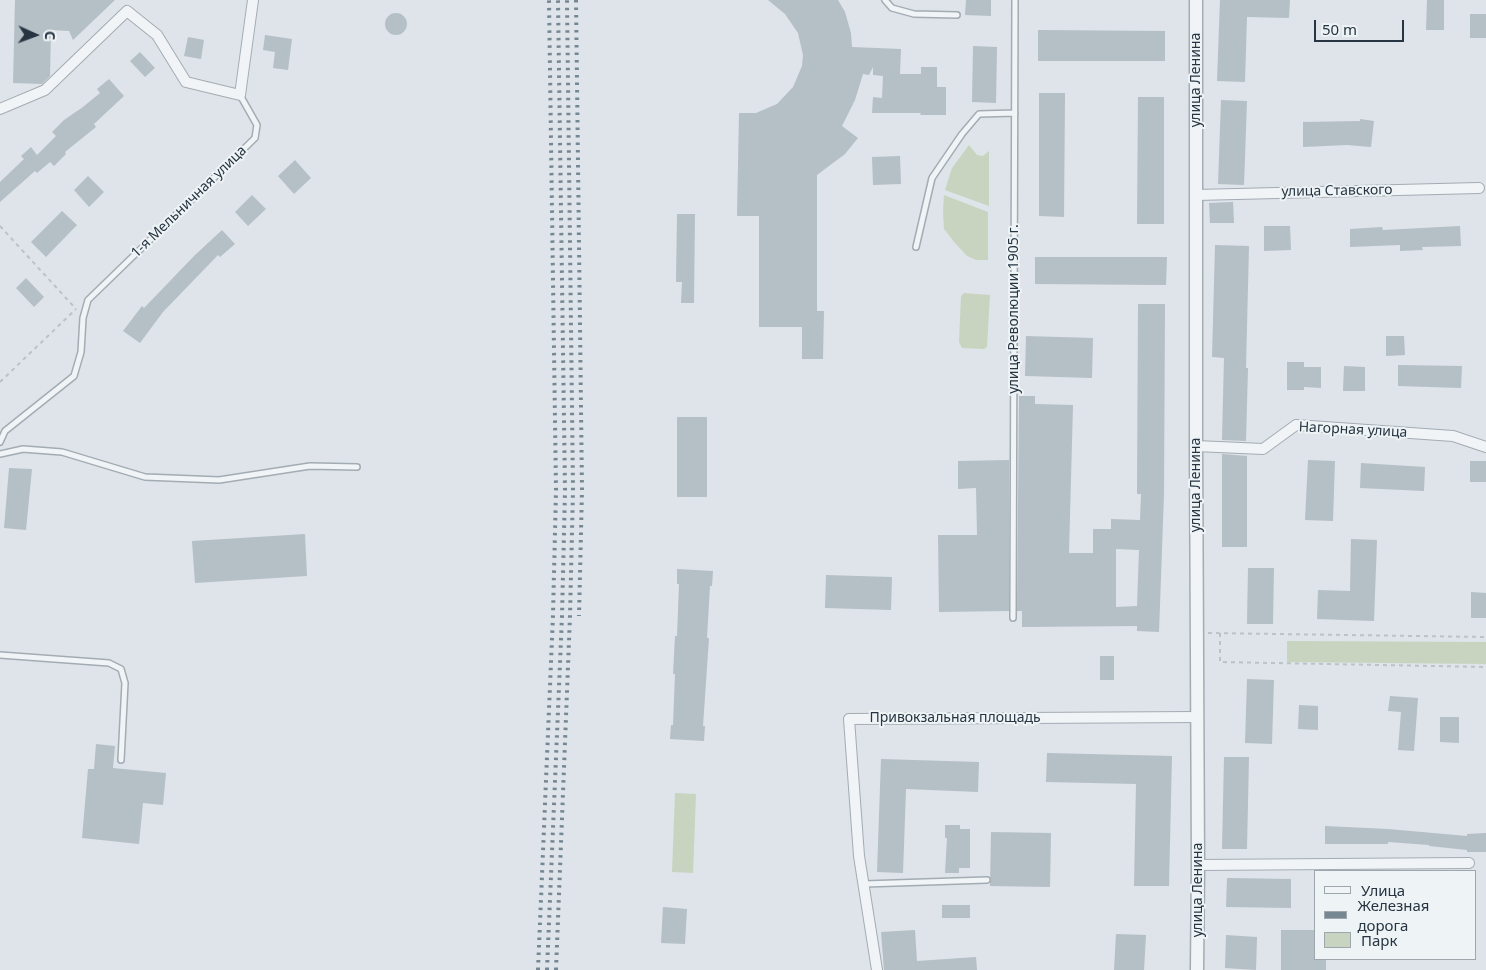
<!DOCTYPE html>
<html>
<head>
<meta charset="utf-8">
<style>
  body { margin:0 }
  #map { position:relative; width:1486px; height:970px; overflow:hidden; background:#dee4e9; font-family:"Noto Sans",sans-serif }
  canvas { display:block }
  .legend { position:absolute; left:1314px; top:870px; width:162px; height:90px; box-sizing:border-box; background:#eef3f6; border:1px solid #9ea7ae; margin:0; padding:6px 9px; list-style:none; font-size:15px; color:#263541 }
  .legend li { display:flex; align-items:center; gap:10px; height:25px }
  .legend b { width:25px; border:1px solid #9ea7ae }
  .north { position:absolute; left:10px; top:10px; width:50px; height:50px; -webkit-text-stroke:4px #eef3f6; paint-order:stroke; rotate:92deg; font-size:14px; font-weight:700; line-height:20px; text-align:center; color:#263541 }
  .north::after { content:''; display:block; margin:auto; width:18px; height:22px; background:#263541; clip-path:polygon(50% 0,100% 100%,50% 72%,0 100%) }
  .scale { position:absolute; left:1314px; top:20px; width:90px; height:22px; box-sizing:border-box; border:2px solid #263541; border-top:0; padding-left:6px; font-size:15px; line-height:18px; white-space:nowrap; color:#263541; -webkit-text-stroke:4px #eef3f6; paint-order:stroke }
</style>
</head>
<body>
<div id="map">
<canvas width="1486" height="970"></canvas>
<ul class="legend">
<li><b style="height:6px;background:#f1f4f7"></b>Улица</li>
<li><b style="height:6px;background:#768794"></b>Железная дорога</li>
<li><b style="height:14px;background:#c8d4bf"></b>Парк</li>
</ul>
<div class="north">С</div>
<div class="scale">50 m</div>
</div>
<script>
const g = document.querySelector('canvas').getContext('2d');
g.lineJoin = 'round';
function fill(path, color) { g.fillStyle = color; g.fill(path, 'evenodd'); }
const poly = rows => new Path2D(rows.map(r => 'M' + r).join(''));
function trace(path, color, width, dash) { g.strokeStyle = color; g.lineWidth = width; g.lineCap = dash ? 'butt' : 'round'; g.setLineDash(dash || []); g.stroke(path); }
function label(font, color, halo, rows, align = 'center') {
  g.font = font + ' "Noto Sans",sans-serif'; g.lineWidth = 4; g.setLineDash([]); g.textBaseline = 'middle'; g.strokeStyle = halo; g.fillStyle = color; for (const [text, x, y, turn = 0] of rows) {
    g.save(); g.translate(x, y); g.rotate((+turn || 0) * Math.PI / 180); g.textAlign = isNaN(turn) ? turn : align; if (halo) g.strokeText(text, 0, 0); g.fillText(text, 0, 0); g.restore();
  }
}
fill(poly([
  [969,145,977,155,983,156,989,151,989,206,945,190,952,168],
  [944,195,988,212,988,260,976,260,967,256,955,243,944,229,943,211],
  [964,293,990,295,987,347,984,349,962,348,959,342,961,296],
  [1287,641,1486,642,1486,664,1287,662],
  [675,793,696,794,693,873,672,872]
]), '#c8d4bf');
fill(poly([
  [15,0,115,0,73,40,69,31,51,30,50,76,42,84,13,83],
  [768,0,838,0,845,12,851,33,852,47,901,49,900,74,921,74,921,67,937,67,937,87,946,87,946,115,920,115,921,113,872,113,873,97,882,98,883,76,873,75,873,67,869,75,863,74,855,100,842,126,858,138,845,154,817,175,817,311,824,311,823,359,802,359,802,327,759,327,759,216,737,216,739,113,756,113,777,104,793,87,802,66,803,55,798,33,785,14],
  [966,0,991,0,991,16,965,15],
  [1220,0,1290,0,1289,18,1247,17,1245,82,1217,81],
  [1427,0,1444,0,1444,30,1426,30],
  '385 24a11 11 0 1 1 22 0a11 11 0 1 1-22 0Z',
  [1470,14,1486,14,1486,38,1470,38],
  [1038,30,1165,31,1165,61,1038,61],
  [265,35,292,39,288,70,273,68,275,52,263,50],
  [188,37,204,40,201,59,184,56],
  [973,46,997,47,996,103,972,102],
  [140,52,155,68,145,77,130,61],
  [109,79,124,96,94,124,96,127,65,152,66,154,54,166,50,162,37,173,35,171,0,202,0,182,24,159,21,156,31,147,37,155,56,136,52,132,64,120,83,107,100,93,97,89],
  [1039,93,1065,93,1064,217,1039,216],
  [1138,97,1164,97,1164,224,1137,224],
  [1221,100,1247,101,1244,185,1218,184],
  [1360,119,1374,121,1371,147,1347,145,1303,147,1303,122,1360,121],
  [900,156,901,184,873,185,872,157],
  [295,160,311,178,294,194,278,176],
  [88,176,104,192,89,207,74,190],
  [252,195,266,209,248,226,235,212],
  [1233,202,1234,223,1210,223,1209,203],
  [62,211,77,225,46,257,31,242],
  [677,214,695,214,694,303,681,303,682,282,676,282],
  [1264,226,1290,226,1291,250,1264,251],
  [1460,226,1461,246,1422,247,1423,250,1400,251,1400,245,1350,247,1350,229,1382,227,1383,230],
  [222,230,235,244,220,257,218,255,163,312,140,343,123,331,142,306,144,308,195,255],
  [1215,245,1249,246,1246,368,1248,368,1246,441,1222,440,1224,358,1212,357],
  [1035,257,1167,257,1166,285,1035,284],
  [26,278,44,297,34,307,16,288],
  [1138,304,1165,304,1164,494,1159,632,1137,631,1137,626,1022,627,1022,611,1017,611,1019,396,1035,396,1035,404,1073,405,1069,553,1093,553,1093,529,1111,529,1111,519,1140,520,1141,494,1137,494],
  [1116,549,1139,550,1137,606,1116,607],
  [1026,336,1093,338,1092,378,1025,376],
  [1386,336,1404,336,1405,355,1386,356],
  [1287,362,1304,362,1304,367,1321,367,1321,388,1304,387,1304,390,1287,390],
  [1398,365,1462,366,1461,388,1398,386],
  [1344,366,1365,367,1365,391,1343,391],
  [677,417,707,417,707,497,677,497],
  [1222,454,1247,456,1247,547,1222,547],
  [1009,460,1009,611,939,612,938,535,977,535,976,488,958,489,958,461],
  [1308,460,1335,461,1333,521,1305,520],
  [1470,461,1486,461,1486,482,1470,482],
  [1361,463,1425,467,1424,491,1360,488],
  [9,468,32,469,26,530,4,528],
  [305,534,307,576,195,583,192,541],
  [1351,539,1377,540,1374,621,1317,619,1318,590,1350,591],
  [1248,568,1274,568,1273,624,1247,624],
  [677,569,713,571,712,586,710,586,707,638,709,638,703,726,705,726,704,741,670,739,671,725,673,725,675,674,673,674,675,636,677,636,679,584,677,584],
  [826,575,892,577,891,610,825,608],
  [1471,592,1486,593,1486,618,1471,618],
  [1100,656,1114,656,1114,680,1100,680],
  [1247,679,1274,680,1272,744,1245,743],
  [1390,696,1418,698,1414,751,1398,750,1401,712,1388,711],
  [1299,705,1318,706,1318,730,1298,729],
  [1440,717,1459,717,1459,743,1440,742],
  [96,744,115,746,113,768,166,773,163,805,143,803,139,844,82,838,88,769,94,769],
  [1047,753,1172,756,1169,886,1134,886,1136,784,1046,782],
  [1224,757,1249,757,1247,849,1222,849],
  [881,759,979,762,978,792,906,789,903,873,877,872],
  [945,825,960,825,960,829,970,829,970,868,959,868,959,873,945,873,947,838,945,838],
  [1325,826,1388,829,1467,836,1467,834,1486,833,1486,852,1467,852,1467,850,1429,846,1429,845,1388,842,1388,844,1325,844],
  [991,832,1051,833,1050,887,990,886],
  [1227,878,1291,879,1291,908,1226,907],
  [942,905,970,905,970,918,942,918],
  [663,907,687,909,685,944,661,943],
  [915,930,917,961,976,957,977,970,884,970,881,932],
  [1281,930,1315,930,1315,959,1326,959,1326,970,1281,970],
  [1116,934,1146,935,1144,970,1114,970],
  [1226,935,1257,937,1256,970,1225,968]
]), '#b5bfc6');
const service = poly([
  [885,0,892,8,914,14,957,15],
  [916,247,932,178,962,134,979,114,1015,113],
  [0,442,5,431,74,376,81,352,83,318,88,300,255,138,257,125,240,95],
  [0,454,23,449,62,452,145,477,219,480,310,466,357,467],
  [1013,618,1015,0],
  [0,655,109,663,121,669,125,683,121,760],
  [864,884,987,880]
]);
const minor = poly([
  [0,109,45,90,127,11,157,35,186,82,240,95,253,0],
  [1196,195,1479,188],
  [1196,446,1263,449,1296,425,1453,436,1486,447],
  [1198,865,1469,863],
  [877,970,859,856,849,719,1197,717]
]);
const tertiary = poly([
  [1196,0,1196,446,1198,865,1197,970]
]);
trace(service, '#a3acb3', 8);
trace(minor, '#a3acb3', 12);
trace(tertiary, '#a3acb3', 15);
trace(poly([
  [0,226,76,309],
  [0,382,76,309],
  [1208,633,1486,637],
  [1220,633,1220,662,1486,667]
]), '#bcc2c8', 2, [4, 4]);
trace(service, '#f1f4f7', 5);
trace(minor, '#f1f4f7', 10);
trace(tertiary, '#f1f4f7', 12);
trace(poly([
  [576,0,582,490,579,616],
  [538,970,553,615,556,490,549,0],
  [547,970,562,616,565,490,558,0],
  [556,970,570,616,573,490,567,0]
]), '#768794', 4, [2.5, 5]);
label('14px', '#263541', '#eef3f6', [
  ["улица Ленина",1196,80,-90],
  ["улица Ставского",1337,191,-1],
  ["1-я Мельничная улица",189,202,-44],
  ["улица Революции 1905 г.",1014,309,-90],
  ["Нагорная улица",1353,430,3],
  ["улица Ленина",1196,485,-90],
  ["Привокзальная площадь",955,718],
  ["улица Ленина",1198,890,-90]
]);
</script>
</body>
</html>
